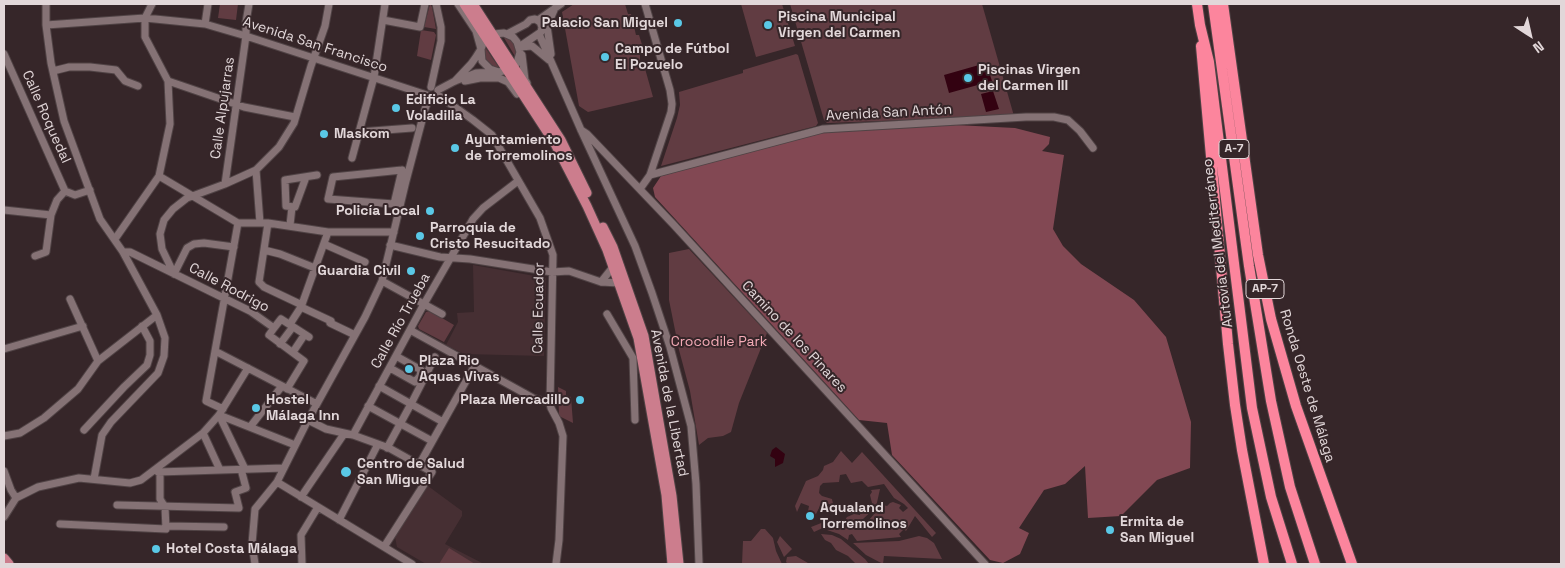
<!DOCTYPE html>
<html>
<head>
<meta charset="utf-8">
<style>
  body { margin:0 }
  #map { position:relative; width:1565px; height:568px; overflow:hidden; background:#362629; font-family:"Space Grotesk",sans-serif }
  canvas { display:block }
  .frame { position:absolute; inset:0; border:5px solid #e2d7d9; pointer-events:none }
  .north { position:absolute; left:1505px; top:10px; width:50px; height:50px; -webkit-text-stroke:4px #362629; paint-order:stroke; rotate:145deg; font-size:14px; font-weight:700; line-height:20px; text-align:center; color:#e2d7d9 }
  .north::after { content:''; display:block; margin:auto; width:18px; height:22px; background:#e2d7d9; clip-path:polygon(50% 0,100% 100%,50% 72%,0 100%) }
</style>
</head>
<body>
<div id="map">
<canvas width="1565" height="568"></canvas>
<div class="frame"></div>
<div class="north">N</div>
</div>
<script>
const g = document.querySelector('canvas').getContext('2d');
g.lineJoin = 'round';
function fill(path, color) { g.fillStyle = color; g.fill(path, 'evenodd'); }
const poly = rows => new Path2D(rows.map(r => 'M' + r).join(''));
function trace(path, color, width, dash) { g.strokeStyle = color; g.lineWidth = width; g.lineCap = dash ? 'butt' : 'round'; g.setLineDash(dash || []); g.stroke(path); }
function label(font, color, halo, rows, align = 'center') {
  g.font = font + ' "Space Grotesk",sans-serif'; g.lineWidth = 4; g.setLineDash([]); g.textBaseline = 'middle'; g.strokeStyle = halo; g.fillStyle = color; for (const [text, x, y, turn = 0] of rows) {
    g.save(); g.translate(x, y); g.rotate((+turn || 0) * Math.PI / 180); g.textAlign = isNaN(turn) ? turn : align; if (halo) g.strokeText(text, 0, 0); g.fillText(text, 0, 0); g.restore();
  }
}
fill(poly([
  [473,265,546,278,544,356,464,354,446,345,458,322,457,313,474,312],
  [428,486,462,511,462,516,445,544,484,564,426,564,397,547,395,537]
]), '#462f33');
fill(poly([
  [220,4,238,4,236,20,218,18],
  [430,4,432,7,436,29,424,27],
  [574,4,625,4,628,14,631,14,636,35,639,35,644,51,640,52,640,60,642,65,644,65,653,97,588,112,579,106,562,12],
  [741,4,782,4,795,46,756,57],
  [790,4,982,4,1014,116,827,123,824,120],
  [421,30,434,32,436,35,431,60,417,56],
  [503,36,513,41,516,46,518,52,516,58],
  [485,47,500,69,495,69,485,60,484,53],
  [796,54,798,55,818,123,816,126,661,166,677,118,680,105,679,92,743,73,743,70],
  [689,249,767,333,739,403,731,432,723,436,708,438,699,445,690,391,679,350,669,300,669,253],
  [430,311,454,325,444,342,419,329,418,326,426,312],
  [558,387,566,391,566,395,571,397,573,423,559,416],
  [841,451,852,463,862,452,936,533,932,537,915,516,906,531,904,529,899,534,901,537,857,541,852,534,849,535,848,540,839,534,827,530,857,525,869,520,880,507,883,505,887,506,890,503,893,502,901,505,899,508,903,512,908,508,904,504,894,498,884,484,868,487,862,481,851,483,846,474,840,475,839,482,823,483,820,486,819,493,822,496,832,499,833,504,831,505,826,503,821,504,816,514,809,517,811,512,808,511,809,506,801,503,797,512,795,506,806,481,818,476,823,470,824,466,833,462],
  [880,489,876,507,863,519,844,524,827,526,814,532,811,527,829,520,839,524,843,523,847,517,854,514,860,515,862,504,864,504,866,509,870,510,873,507,870,495,872,492,871,490],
  [761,529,765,529,773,538,776,551,782,564,742,564,743,541,751,541],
  [821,534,832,535,841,539,865,559,869,564,856,564,848,556,836,550,831,543,825,540],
  [780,536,792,549,784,557,777,542],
  [919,536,927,538,934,543,942,559,884,556,883,564,866,555,853,543,899,541],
  [449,548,475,564,439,564],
  [796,556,808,563,808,564,788,564,786,562,787,557]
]), '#613c42');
fill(poly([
  [956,125,1015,128,1050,137,1049,144,1042,151,1064,155,1053,229,1063,246,1081,264,1134,300,1166,337,1191,422,1190,468,1157,480,1121,516,1088,518,1085,466,1065,484,1044,490,1019,528,1029,533,1020,554,1003,563,990,560,892,455,887,423,859,420,655,197,653,188,661,176,821,131]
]), '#824853');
fill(poly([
  [986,63,992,81,949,93,944,75],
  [993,91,999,109,986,112,981,94],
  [776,447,785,454,783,463,775,467,775,459,770,456,772,450]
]), '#330211');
const minor = poly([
  [46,4,46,25,51,63,64,121,100,219,123,252,157,315,165,338,164,356,158,373,111,422,102,435,94,479],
  [383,20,420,27,425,4],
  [538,20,561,4],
  [205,24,208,4],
  [46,25,145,18,205,24,246,36,427,95],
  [507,34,526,24,530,20,535,19,540,22,542,27,541,32,519,47],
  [539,34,581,130,635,246,652,293,670,347,691,426,696,484,699,564],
  [520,47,532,46,549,60],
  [4,54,65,191],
  [551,54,547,26,555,8],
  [522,55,525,80,527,83],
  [53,71,69,67,90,67,116,70,125,81,138,86],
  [495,72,499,78,508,82,517,94],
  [168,81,244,107,295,117],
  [455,81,471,64,476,57,481,49,483,44,487,39,494,34,504,33,513,37,517,42,520,52,517,63,511,69,499,72,490,69,482,61,481,49,476,31,458,4],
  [465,81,480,78,499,78],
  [431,87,441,41,441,27,436,4],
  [438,90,455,81,476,73,495,72],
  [438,95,473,120,492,135,540,218,553,255,550,403,551,408,559,423,563,436,559,540,556,564],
  [581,130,587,134,673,224,985,564],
  [359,132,412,128],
  [352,158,374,77,385,4],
  [256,170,260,223],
  [402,170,394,204,328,199,333,177,402,170],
  [650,175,823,129,1026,117,1054,117,1068,120,1080,131,1093,148],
  [159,176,238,223,268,223,328,232,394,232],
  [306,177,295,207,286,206,285,180,317,175],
  [225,184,246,36,246,22,249,4],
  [640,189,650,175,671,112,672,104,670,90,645,4],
  [4,210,51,215,57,200,65,191,75,195,90,190],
  [268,223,259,282,264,287,302,305],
  [290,225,292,207],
  [115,239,159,176,170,124,168,81,145,37,145,18,152,4],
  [324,244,365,262],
  [390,245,440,257,470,259,552,272,569,271,601,282,619,283],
  [264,250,280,254,315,268],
  [123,252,130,252,250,311,274,328,269,335,304,361,287,389],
  [35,256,46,252,51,215],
  [174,274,162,249,160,234,164,220,173,209,187,198,225,184,256,170,279,147,294,123,311,66,325,26,329,4],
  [174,274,187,248,194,244,204,243,234,247],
  [382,281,442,314],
  [601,282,613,267],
  [70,299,98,361],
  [301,307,331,321],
  [607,314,633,358,635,420],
  [330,323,355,335],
  [290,324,301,307,328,232],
  [274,328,281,319,309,337],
  [410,330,533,398,550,403],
  [280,344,292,328],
  [4,349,83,326],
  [215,351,317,404],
  [293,352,303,337],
  [390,368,415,382,420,376,421,370,396,356],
  [379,386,443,422],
  [368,406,432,441],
  [223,409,206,401,238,223],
  [219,415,295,445],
  [219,415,245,469],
  [308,420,326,429,353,435,389,448,432,472,384,547],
  [250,427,282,386],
  [84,430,124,387,147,365,150,355,150,341,142,326],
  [203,433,220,470],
  [353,435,424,304,473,219,483,208,518,181],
  [4,436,20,433,44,418,78,389,98,361,157,315],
  [387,448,411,404,435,357],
  [419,465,475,365],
  [4,471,11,490,16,498],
  [158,472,284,468],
  [277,482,412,564],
  [301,497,344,434],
  [117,505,239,508,235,492,246,488,241,469],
  [4,517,16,498,38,487,79,478,130,483,141,480,203,433,219,415,248,368],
  [339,520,378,444],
  [60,524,166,529,165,507,160,499,160,473],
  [166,526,224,527],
  [255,564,252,544,255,509,277,482,308,420,365,317,382,281,406,181,425,109,429,98],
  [302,564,301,535,318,507]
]);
const major = poly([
  [464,4,555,144,587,206,607,250,638,338,666,495,672,564],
  [473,4,561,140,587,193],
  [603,227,613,247,644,336,672,496,679,564],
  [4,558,9,564]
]);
const highway = poly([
  [1197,4,1200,25,1209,62,1252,408,1271,497,1292,564],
  [1213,4,1249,266,1271,401,1290,487,1315,564],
  [1223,4,1258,255,1271,319,1296,406,1352,564],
  [1201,46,1228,344,1235,405,1242,450,1264,564]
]);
trace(minor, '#504345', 9);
trace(major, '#504345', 11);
trace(highway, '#504345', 12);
trace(minor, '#857275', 7);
trace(major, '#cc7d8d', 9);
trace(highway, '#fc859d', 10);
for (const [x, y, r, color] of [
  [678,23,5,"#5ac8e6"],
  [768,25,5,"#5ac8e6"],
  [605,57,5,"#5ac8e6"],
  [968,78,5,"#5ac8e6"],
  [396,108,5,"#5ac8e6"],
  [324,134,5,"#5ac8e6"],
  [455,148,5,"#5ac8e6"],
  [430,211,5,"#5ac8e6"],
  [420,236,5,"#5ac8e6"],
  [411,271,5,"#5ac8e6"],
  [409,369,5,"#5ac8e6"],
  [580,400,5,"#5ac8e6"],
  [256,408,5,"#5ac8e6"],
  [346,472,6,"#5ac8e6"],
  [810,516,5,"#5ac8e6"],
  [1110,530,5,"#5ac8e6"],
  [156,549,5,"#5ac8e6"]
]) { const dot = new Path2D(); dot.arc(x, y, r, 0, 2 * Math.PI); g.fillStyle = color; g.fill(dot); trace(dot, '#362629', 2); }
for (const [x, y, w] of [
  [1234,149,30],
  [1265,289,38]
]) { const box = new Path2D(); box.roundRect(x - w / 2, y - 9.5, w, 19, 4); g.fillStyle = '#362629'; g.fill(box); trace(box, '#e2d7d9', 1); }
label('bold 12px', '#e2d7d9', null, [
  ["A-7",1234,149],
  ["AP-7",1265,289]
]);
label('bold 14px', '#e2d7d9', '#362629', [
  ["Piscina Municipal",778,17],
  ["Virgen del Carmen",778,33],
  ["Palacio San Miguel",668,23,"right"],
  ["Campo de Fútbol",615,49],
  ["El Pozuelo",615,65],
  ["Piscinas Virgen",978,70],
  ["del Carmen III",978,86],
  ["Edificio La",406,100],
  ["Voladilla",406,116],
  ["Maskom",334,134],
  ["Ayuntamiento",465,140],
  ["de Torremolinos",465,156],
  ["Policía Local",420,211,"right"],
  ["Parroquia de",430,228],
  ["Cristo Resucitado",430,244],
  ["Guardia Civil",401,271,"right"],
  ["Plaza Rio",419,361],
  ["Aquas Vivas",419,377],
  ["Hostel",266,400],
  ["Málaga Inn",266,416],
  ["Plaza Mercadillo",570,400,"right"],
  ["Centro de Salud",357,464],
  ["San Miguel",357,480],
  ["Aqualand",820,508],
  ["Torremolinos",820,524],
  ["Ermita de",1120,522],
  ["San Miguel",1120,538],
  ["Hotel Costa Málaga",166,549]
], 'left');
label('14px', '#e2d7d9', '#362629', [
  ["Avenida San Francisco",315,45,18],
  ["Calle Alpujarras",223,108,-82],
  ["Avenida San Antón",889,113,-3],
  ["Calle Roquedal",46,117,66],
  ["Autovía del Mediterráneo",1218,243,-97],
  ["Calle Rodrigo",229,288,28],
  ["Calle Ecuador",539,308,-89],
  ["Calle Río Trueba",401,321,-61],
  ["Camino de los Pinares",794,337,47],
  ["Ronda Oeste de Málaga",1307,386,73],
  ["Avenida de la Libertad",669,403,79]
]);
label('14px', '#f5abb7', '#362629', [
  ["Crocodile Park",719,342]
]);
</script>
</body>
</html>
